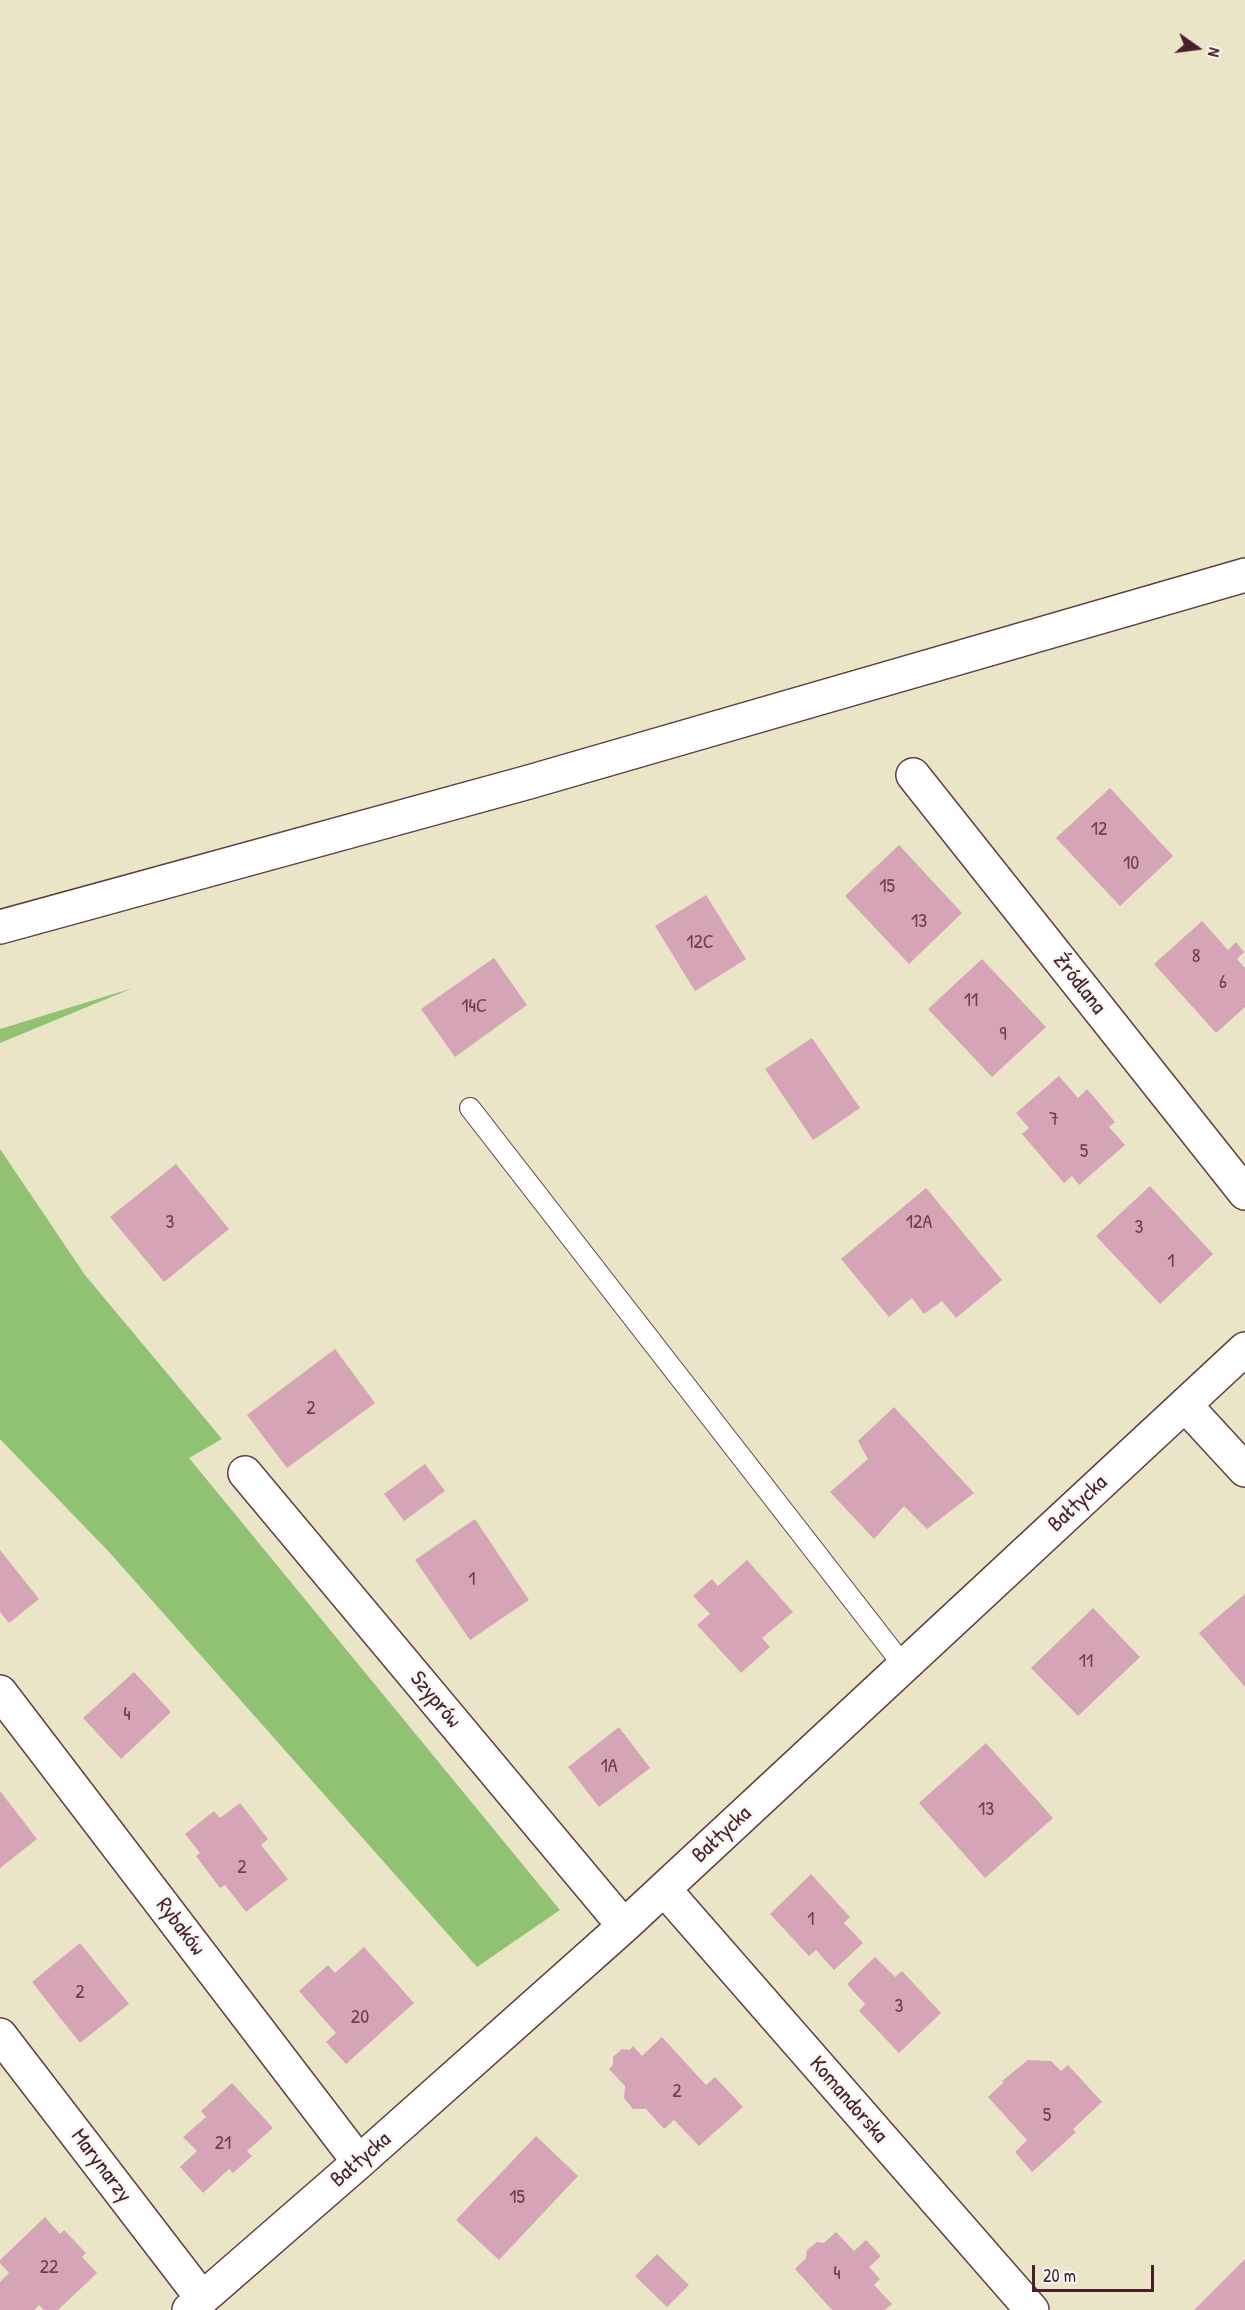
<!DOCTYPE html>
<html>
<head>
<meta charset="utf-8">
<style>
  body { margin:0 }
  #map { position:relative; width:1245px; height:2310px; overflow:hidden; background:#ebe5c8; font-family:"Patrick Hand",sans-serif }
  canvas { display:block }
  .north { position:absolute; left:1167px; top:18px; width:60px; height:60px; -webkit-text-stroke:4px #f6f6f2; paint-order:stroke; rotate:104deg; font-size:16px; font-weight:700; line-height:24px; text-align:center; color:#4a1f2b }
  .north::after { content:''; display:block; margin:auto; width:21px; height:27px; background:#4a1f2b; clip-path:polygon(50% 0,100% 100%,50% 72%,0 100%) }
  .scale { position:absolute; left:1032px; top:2265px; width:122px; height:27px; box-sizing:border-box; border:3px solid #4a1f2b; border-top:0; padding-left:8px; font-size:18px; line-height:21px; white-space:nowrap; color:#4a1f2b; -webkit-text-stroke:4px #f6f6f2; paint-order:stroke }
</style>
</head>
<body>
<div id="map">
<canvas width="1245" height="2310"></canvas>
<div class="north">N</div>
<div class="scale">20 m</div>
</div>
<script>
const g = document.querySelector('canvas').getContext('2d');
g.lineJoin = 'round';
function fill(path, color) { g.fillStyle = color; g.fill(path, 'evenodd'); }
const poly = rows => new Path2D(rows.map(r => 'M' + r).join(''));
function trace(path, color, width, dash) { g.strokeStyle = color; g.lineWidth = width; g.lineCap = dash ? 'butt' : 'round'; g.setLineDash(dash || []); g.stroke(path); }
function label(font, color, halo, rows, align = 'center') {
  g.font = font + ' "Patrick Hand",sans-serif'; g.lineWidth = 5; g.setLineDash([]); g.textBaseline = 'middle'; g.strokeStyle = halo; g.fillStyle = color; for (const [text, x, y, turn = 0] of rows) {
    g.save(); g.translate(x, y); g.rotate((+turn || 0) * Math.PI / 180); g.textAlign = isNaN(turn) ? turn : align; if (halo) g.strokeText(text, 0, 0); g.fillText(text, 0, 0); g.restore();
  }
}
fill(poly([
  [133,988,0,1043,0,1029],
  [0,1149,85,1275,222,1439,189,1458,560,1910,477,1967,110,1553,0,1439]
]), '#91c273');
fill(poly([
  [1110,788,1173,856,1120,906,1056,838],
  [899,845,962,913,909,964,845,896],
  [706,895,746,959,695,991,655,926],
  [1202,921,1228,950,1236,942,1244,952,1237,959,1245,968,1245,1007,1216,1033,1154,964],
  [494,958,527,1005,455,1057,421,1009],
  [982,959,1046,1027,992,1077,928,1009],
  [812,1038,860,1108,813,1140,765,1069],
  [1059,1076,1078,1098,1087,1089,1115,1122,1109,1127,1125,1145,1079,1185,1072,1176,1064,1183,1022,1134,1029,1128,1016,1113],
  [176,1164,229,1229,164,1282,110,1217],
  [1150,1186,1213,1254,1160,1304,1096,1236],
  [926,1188,1002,1280,956,1318,942,1301,924,1314,912,1298,889,1317,841,1259],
  [335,1349,375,1403,287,1468,247,1415],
  [894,1407,974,1493,927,1529,904,1506,874,1539,830,1492,868,1459,858,1441],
  [425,1464,445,1491,404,1521,384,1494],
  [475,1519,529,1600,470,1640,415,1560],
  [0,1550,39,1599,9,1623,0,1612],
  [747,1560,793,1612,762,1638,770,1647,741,1673,697,1625,710,1614,693,1596,712,1579,718,1586],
  [1245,1594,1245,1687,1199,1633],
  [1093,1608,1140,1657,1078,1716,1031,1668],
  [134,1672,171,1712,121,1759,83,1718],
  [619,1727,650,1768,599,1807,568,1767],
  [986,1743,1053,1818,985,1878,919,1803],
  [0,1791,37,1839,0,1868],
  [240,1803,268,1839,261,1845,288,1879,246,1912,225,1885,220,1888,196,1856,200,1853,185,1834,214,1811,220,1818],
  [811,1874,850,1917,844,1923,863,1943,834,1970,816,1950,809,1956,770,1914],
  [80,1943,129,2004,80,2043,32,1982],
  [364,1947,414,2003,346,2064,326,2042,336,2033,299,1991,328,1965,335,1973],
  [875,1957,895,1977,902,1971,941,2013,899,2053,859,2011,865,2004,847,1984],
  [662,2037,706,2085,715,2077,743,2107,699,2146,674,2120,664,2129,646,2109,633,2109,624,2098,625,2086,609,2069,613,2065,613,2057,622,2049,630,2050,633,2046,642,2056],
  [1028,2060,1051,2061,1061,2071,1068,2065,1102,2102,1073,2129,1076,2132,1032,2172,1015,2152,1027,2140,988,2097,1004,2082,1002,2081],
  [232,2083,273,2128,247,2151,252,2156,233,2173,229,2169,203,2193,180,2167,197,2151,183,2137,206,2117,201,2111],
  [536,2136,578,2176,499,2260,456,2220],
  [45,2217,60,2234,64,2230,86,2253,82,2257,97,2273,58,2310,44,2310,39,2305,34,2310,0,2310,0,2282,9,2273,0,2263,0,2260],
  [836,2232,854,2251,866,2240,881,2256,869,2267,880,2279,874,2285,892,2304,885,2310,832,2310,795,2269,806,2258,807,2250,817,2242,824,2243],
  [657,2254,689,2285,667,2307,635,2276],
  [1245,2259,1245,2310,1194,2310]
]), '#d5a4b6');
const lane = poly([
  [470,1108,904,1666]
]);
const street = poly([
  [913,775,1245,1193],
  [0,927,529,782,1245,575],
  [1185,1405,1245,1470],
  [245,1473,624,1926],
  [0,1692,359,2162],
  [664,1889,1032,2310],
  [0,2035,202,2298],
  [189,2310,359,2162,624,1926,1245,1349]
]);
trace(lane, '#623d43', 22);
trace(street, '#623d43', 36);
trace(lane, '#fff', 20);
trace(street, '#fff', 33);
label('20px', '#6d404e', null, [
  ["12",1099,830],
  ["10",1131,864],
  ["15",887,887],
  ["13",919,922],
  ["12C",700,943],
  ["8",1196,957],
  ["6",1223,983],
  ["11",971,1001],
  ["14C",474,1007],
  ["9",1003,1035],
  ["7",1054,1120],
  ["5",1084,1152],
  ["3",170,1223],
  ["12A",919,1223],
  ["3",1139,1228],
  ["1",1171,1262],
  ["2",311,1409],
  ["1",472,1580],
  ["11",1086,1662],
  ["4",127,1715],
  ["1A",609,1767],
  ["13",986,1810],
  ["2",242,1868],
  ["1",811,1920],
  ["2",80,1993],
  ["3",899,2007],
  ["20",360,2018],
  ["2",677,2092],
  ["5",1047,2116],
  ["21",223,2144],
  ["15",517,2198],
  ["22",49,2268],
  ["4",837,2274]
]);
label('22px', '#4a1f2b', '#f6f6f2', [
  ["Źródlana",1079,984,52],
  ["Bałtycka",1078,1504,-43],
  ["Szyprów",435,1700,50],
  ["Bałtycka",722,1835,-43],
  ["Rybaków",180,1927,53],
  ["Komandorska",848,2100,49],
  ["Bałtycka",361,2160,-41],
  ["Marynarzy",101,2166,53]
]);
</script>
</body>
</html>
